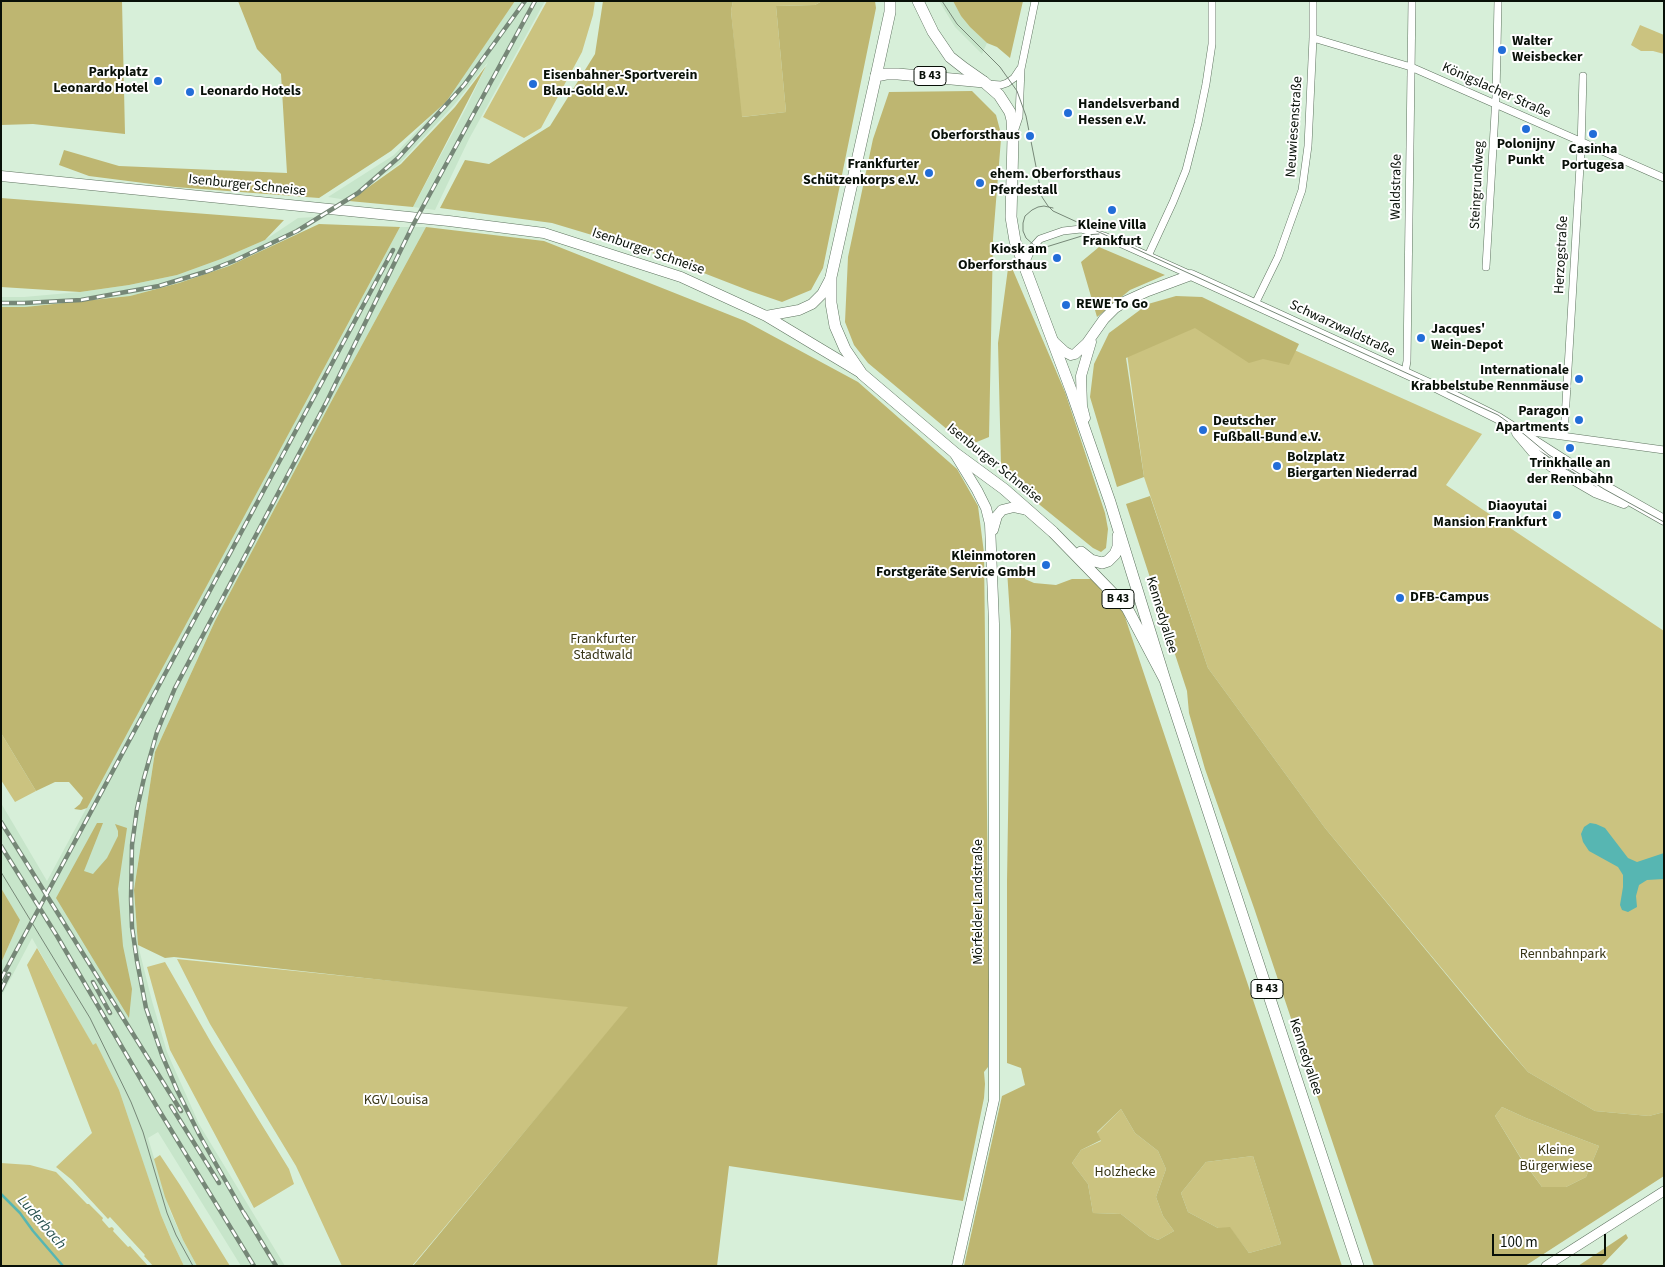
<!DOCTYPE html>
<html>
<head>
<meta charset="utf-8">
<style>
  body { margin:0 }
  #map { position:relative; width:1665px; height:1267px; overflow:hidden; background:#d7efd9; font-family:"Source Sans 3",sans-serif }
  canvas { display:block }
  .frame { position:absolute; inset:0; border:2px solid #081008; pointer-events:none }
  .scale { position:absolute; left:1492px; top:1234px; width:114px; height:22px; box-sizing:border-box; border:2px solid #081008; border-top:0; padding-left:6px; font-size:15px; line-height:18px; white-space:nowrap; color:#081008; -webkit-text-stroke:4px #fff; paint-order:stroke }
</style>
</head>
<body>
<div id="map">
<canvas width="1665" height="1267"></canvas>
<div class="frame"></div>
<div class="scale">100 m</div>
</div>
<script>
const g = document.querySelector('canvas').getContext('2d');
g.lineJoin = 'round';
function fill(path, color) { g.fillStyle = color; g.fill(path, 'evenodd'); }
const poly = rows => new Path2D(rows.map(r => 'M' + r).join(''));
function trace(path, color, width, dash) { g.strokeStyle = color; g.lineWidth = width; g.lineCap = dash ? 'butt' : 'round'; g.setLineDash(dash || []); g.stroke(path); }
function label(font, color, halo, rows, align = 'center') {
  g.font = font + ' "Source Sans 3",sans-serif'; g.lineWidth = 4; g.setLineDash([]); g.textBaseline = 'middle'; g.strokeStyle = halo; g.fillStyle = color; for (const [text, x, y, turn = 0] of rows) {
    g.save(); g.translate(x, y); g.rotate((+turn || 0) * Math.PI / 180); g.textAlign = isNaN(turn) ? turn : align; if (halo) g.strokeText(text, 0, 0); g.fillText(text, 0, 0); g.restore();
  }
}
fill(poly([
  [515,1,545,1,469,139,435,210,413,207,466,108,488,62,454,105,400,163,347,200,328,197,394,155,447,99],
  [939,1,953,1,961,16,970,27,987,43,982,54,955,27],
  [314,217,273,245,229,266,179,283,130,296,25,307,1,307,1,297,24,297,80,292,129,285,177,275,221,259,265,240,298,218],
  [400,227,426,227,331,402,215,621,155,752,134,890,138,945,152,1001,167,1052,199,1124,285,1266,241,1266,158,1132,148,1138,170,1211,183,1240,197,1266,184,1266,171,1239,161,1215,129,1123,96,1043,93,1046,32,938,1,997,1,963,20,920,1,888,1,803,47,881]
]), '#c7e5ca');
fill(poly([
  [547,1,595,1,593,15,582,52,541,128,524,138,483,117],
  [733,1,822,1,815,5,776,6,786,112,741,117,731,11],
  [1640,25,1664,35,1664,54,1653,51,1641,51,1631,45],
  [1196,306,1482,434,1446,485,1664,631,1664,1112,1649,1116,1595,1111,1528,1072,1325,828,1208,668,1144,477,1127,354],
  [1,733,36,791,15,802,1,780],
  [37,948,93,1045,96,1043,119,1090,161,1215,171,1239,184,1266,153,1266,144,1256,145,1255,110,1217,108,1219,72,1180,56,1167,92,1133,27,965],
  [177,959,631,1005,412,1266,342,1266,296,1166,210,1024],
  [165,962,212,1044,289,1169,294,1184,254,1208,170,1050,147,967],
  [1502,1107,1526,1118,1599,1146,1586,1177,1566,1187,1542,1187,1519,1155,1495,1116],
  [1121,1109,1135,1133,1158,1151,1166,1169,1156,1197,1163,1216,1174,1231,1158,1240,1149,1236,1121,1214,1093,1213,1088,1184,1072,1163,1081,1150,1101,1141,1097,1133],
  [160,1155,180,1185,230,1266,197,1266,183,1240,165,1197,154,1159],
  [1253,1156,1281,1244,1249,1253,1230,1228,1218,1228,1188,1212,1181,1193,1206,1162],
  [1,1163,30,1165,56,1172,87,1204,89,1204,103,1218,102,1220,109,1228,112,1227,114,1229,113,1231,128,1247,130,1246,148,1266,1,1266]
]), '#cbc380');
fill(poly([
  [1,1,122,1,125,134,33,124,1,125],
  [238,1,515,1,446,102,391,151,319,198,175,187,89,176,59,165,64,150,119,166,287,173,281,74,257,49],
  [603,1,733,1,731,11,742,117,786,112,776,6,815,5,822,1,875,1,876,8,823,268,811,290,782,302,750,291,652,253,552,223,440,208,465,160,489,164,550,126,595,54],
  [953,1,1023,1,1010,58,997,47,987,43,970,27,961,16],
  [486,66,413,207,349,201,401,164,455,107],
  [972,91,996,115,1000,130,1001,139,993,239,989,437,967,446,868,363,854,345,845,322,848,257,873,139,889,92],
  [1,198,284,220,265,240,221,259,177,275,129,285,80,292,1,287],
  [319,224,400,227,87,808,81,810,74,809,80,804,83,798,69,782,55,782,36,791,1,733,1,307,25,307,130,296,179,283,229,266],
  [426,227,544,241,745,321,858,382,957,469,978,506,984,553,989,985,988,1067,984,1072,985,1084,984,1098,963,1201,729,1166,717,1266,413,1266,628,1007,174,957,165,958,138,945,134,890,155,752,215,621,331,402],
  [1099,247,1165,275,1130,290,1097,317,1081,262],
  [1009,261,1065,392,1105,513,1108,529,1106,548,1101,552,1093,548,1014,484,1001,465,998,343],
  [1176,296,1202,297,1299,344,1289,365,1263,359,1249,363,1195,328,1126,358,1144,477,1117,487,1090,397,1094,364,1109,333,1148,304],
  [1150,496,1208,668,1325,828,1497,1036,1528,1072,1595,1111,1649,1116,1664,1112,1664,1176,1525,1266,1374,1266,1254,908,1205,769,1189,713,1187,691,1126,504],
  [1502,1107,1526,1118,1599,1146,1586,1177,1566,1187,1542,1187,1520,1157,1495,1116],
  [1023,566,1025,579,1034,583,1056,585,1072,579,1091,579,1123,611,1342,1266,964,1266,1002,1096,1025,1085,1021,1068,1007,1063,1007,881,1011,631,1007,570],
  [1121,1109,1135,1133,1158,1151,1166,1169,1156,1197,1163,1216,1174,1231,1158,1240,1149,1236,1121,1214,1093,1213,1088,1184,1072,1163,1081,1150,1101,1140,1097,1132],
  [1253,1156,1281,1244,1249,1253,1230,1227,1218,1228,1188,1212,1181,1193,1206,1162],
  [97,823,103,823,84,871,93,874,107,858,118,836,118,831,115,824,127,828,118,889,123,946,132,989,129,1018,56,898],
  [1,888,20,920,1,963],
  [1626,1234,1628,1238,1601,1266,1578,1266]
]), '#beb671');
fill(poly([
  [1590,823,1596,824,1605,828,1628,858,1637,862,1664,853,1664,879,1647,880,1639,885,1636,896,1637,907,1628,912,1622,910,1620,905,1623,887,1623,875,1618,867,1589,851,1583,842,1581,834,1584,827]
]), '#57b6b2');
trace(poly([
  [1,1194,20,1213,33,1231,63,1266]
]), '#57b6b2', 2.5);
const minor = poly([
  [1313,38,1411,67,1664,178],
  [987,84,1001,85,1007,83,1014,78,1020,69],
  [1015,129,1019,117,1021,69,1035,1],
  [1148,256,1173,202,1186,170,1198,123,1206,84,1212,44,1212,1],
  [1025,264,1032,248,1040,239,1063,231,1081,229,1104,236,1191,275],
  [1486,267,1496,96,1498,1],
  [1255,304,1278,257,1302,190,1308,146,1313,38,1313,1],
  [1405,373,1407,361,1412,1],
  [1518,430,1664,450],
  [1564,436,1581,149,1583,76]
]);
const tertiary = poly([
  [1546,1266,1664,1191]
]);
const secondary = poly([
  [1,176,449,221,544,233,681,277,766,316,861,373],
  [766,316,799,310,812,304,822,294,831,277],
  [1053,341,1065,352,1071,355,1075,354,1087,343,1104,319,1115,308,1126,301,1148,291,1191,275,1436,387,1498,418,1606,487,1664,520],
  [1085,418,1082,406,1081,376,1091,342],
  [1517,433,1533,452,1552,467,1595,492,1624,503],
  [955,454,977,490,986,508,990,524,994,624,994,1100,957,1266],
  [993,530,997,516,1002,510,1014,507,1028,510]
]);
const primary = poly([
  [1081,552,1091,560,1102,563,1108,561,1115,554,1118,547,1118,536],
  [1165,680,1127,608,1053,532,1004,489,955,453,862,374,845,349,835,326,831,303,831,277,876,76,886,74,898,74,984,82,999,95,1010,112,1012,120,1013,138,1011,217,1015,241,1071,390,1110,502,1165,680,1358,1266]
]);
const trunk = poly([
  [918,1,933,32,950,57,964,68,984,82],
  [876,76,890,12,890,1]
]);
trace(minor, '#5e735f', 8);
trace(tertiary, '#5e735f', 10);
trace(secondary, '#5e735f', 11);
trace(primary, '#5e735f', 12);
trace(trunk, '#5e735f', 12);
trace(minor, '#fff', 7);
trace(tertiary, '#fff', 9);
trace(secondary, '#fff', 10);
trace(primary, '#fff', 11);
trace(trunk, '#fff', 11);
trace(poly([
  [942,1,957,24,1000,67,1017,91,1026,116,1042,197,1048,206,1053,211,1498,415,1519,430,1549,455,1604,489,1664,522],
  [1053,208,1044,206,1038,207,1032,210,1025,216,1023,223,1023,231,1026,238,1034,245,1046,247,1085,235,1099,234],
  [1,872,90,1018,114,1067,131,1102,143,1132,167,1213,176,1235,193,1266]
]), '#768777', 1);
const rail = poly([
  [1,303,24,303,81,300,159,286,208,271,236,260,297,231,358,193,398,158,464,85,525,1],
  [1,822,181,1111],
  [1,846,57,936,157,1107,254,1266],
  [1,979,393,250],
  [93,982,110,1013],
  [1,990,9,974],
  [171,1106,219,1183],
  [244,1213,276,1266],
  [246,1217,200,1136,177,1090,162,1055,146,1008,137,961,132,927,131,899,132,845,137,809,144,778,157,732,175,688,327,401,413,225,535,1]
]);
trace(rail, '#768777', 4.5);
trace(rail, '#fff', 2.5, [8]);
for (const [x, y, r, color] of [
  [1502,50,5,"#226dd8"],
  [158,81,5,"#226dd8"],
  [533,84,5,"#226dd8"],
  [190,92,5,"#226dd8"],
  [1068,113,5,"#226dd8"],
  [1526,129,5,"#226dd8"],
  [1593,134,5,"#226dd8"],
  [1030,136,5,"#226dd8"],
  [929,173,5,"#226dd8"],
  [980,183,5,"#226dd8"],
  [1112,210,5,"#226dd8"],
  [1057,258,5,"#226dd8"],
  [1066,305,5,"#226dd8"],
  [1421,338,5,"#226dd8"],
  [1579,379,5,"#226dd8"],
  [1579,420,5,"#226dd8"],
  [1203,430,5,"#226dd8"],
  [1570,448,5,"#226dd8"],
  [1277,466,5,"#226dd8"],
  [1557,515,5,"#226dd8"],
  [1046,565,5,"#226dd8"],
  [1400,598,5,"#226dd8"]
]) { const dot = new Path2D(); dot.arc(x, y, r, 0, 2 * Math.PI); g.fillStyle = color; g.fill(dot); trace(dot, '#fff', 2); }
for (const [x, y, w] of [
  [930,76,32],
  [1118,599,32],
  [1267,989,32]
]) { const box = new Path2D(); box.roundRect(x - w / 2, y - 9.5, w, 19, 4); g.fillStyle = '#fff'; g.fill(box); trace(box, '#081008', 1); }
label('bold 12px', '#081008', null, [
  ["B 43",930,76],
  ["B 43",1118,599],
  ["B 43",1267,989]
]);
label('bold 14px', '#081008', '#fff', [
  ["Walter",1512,42],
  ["Weisbecker",1512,58],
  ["Parkplatz",148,73,"right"],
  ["Leonardo Hotel",148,89,"right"],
  ["Eisenbahner-Sportverein",543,76],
  ["Blau-Gold e.V.",543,92],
  ["Leonardo Hotels",200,92],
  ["Handelsverband",1078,105],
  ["Hessen e.V.",1078,121],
  ["Oberforsthaus",1020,136,"right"],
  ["Polonijny",1526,145,"center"],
  ["Punkt",1526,161,"center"],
  ["Casinha",1593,150,"center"],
  ["Portugesa",1593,166,"center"],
  ["Frankfurter",919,165,"right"],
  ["Schützenkorps e.V.",919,181,"right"],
  ["ehem. Oberforsthaus",990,175],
  ["Pferdestall",990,191],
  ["Kleine Villa",1112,226,"center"],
  ["Frankfurt",1112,242,"center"],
  ["Kiosk am",1047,250,"right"],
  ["Oberforsthaus",1047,266,"right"],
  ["REWE To Go",1076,305],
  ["Jacques'",1431,330],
  ["Wein-Depot",1431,346],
  ["Internationale",1569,371,"right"],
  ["Krabbelstube Rennmäuse",1569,387,"right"],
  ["Paragon",1569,412,"right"],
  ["Apartments",1569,428,"right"],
  ["Deutscher",1213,422],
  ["Fußball-Bund e.V.",1213,438],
  ["Bolzplatz",1287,458],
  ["Biergarten Niederrad",1287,474],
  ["Trinkhalle an",1570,464,"center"],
  ["der Rennbahn",1570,480,"center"],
  ["Diaoyutai",1547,507,"right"],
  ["Mansion Frankfurt",1547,523,"right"],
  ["Kleinmotoren",1036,557,"right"],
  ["Forstgeräte Service GmbH",1036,573,"right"],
  ["DFB-Campus",1410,598]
], 'left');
label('14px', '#081008', '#fff', [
  ["Königslacher Straße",1496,91,24],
  ["Neuwiesenstraße",1295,127,-86],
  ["Steingrundweg",1478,185,-87],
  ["Isenburger Schneise",247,186,6],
  ["Waldstraße",1397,187,-89],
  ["Isenburger Schneise",648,252,19],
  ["Herzogstraße",1562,255,-87],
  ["Schwarzwaldstraße",1342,329,25],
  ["Isenburger Schneise",994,464,39],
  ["Kennedyallee",1161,615,73],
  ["Mörfelder Landstraße",979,902,-90],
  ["Kennedyallee",1305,1057,72]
]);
label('14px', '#383516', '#fff', [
  ["Frankfurter",603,640],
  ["Stadtwald",603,656],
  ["Rennbahnpark",1563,955],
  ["KGV Louisa",396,1101],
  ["Kleine",1556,1151],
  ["Bürgerwiese",1556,1167],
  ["Holzhecke",1125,1173]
]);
label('italic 15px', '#25504e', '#fff', [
  ["Luderbach",41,1223,49]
]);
</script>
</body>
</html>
